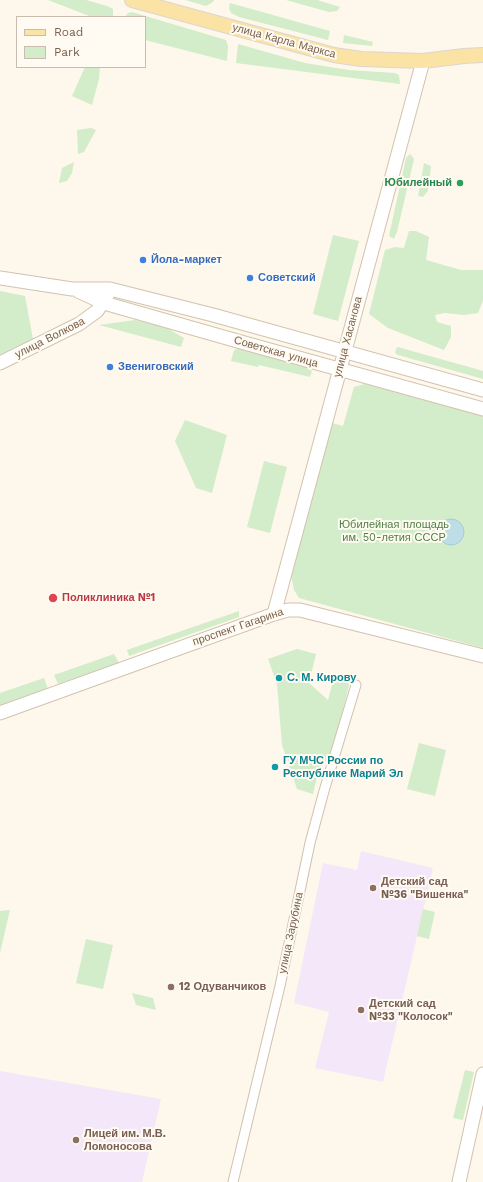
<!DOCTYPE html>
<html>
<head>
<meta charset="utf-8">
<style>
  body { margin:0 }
  #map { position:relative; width:483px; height:1182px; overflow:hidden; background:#fdf8eb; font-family:"Work Sans",sans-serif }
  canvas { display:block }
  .legend { position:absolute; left:16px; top:16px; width:130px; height:52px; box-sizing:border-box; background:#fffbf2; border:1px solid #c9bdb0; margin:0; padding:5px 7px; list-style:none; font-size:12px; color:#79614d }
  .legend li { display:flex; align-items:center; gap:8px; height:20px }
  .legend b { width:20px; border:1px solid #c9bdb0 }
</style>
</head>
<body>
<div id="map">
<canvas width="483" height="1182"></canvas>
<ul class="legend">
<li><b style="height:5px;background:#fae3a5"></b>Road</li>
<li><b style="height:11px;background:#d3ecc9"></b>Park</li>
</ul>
</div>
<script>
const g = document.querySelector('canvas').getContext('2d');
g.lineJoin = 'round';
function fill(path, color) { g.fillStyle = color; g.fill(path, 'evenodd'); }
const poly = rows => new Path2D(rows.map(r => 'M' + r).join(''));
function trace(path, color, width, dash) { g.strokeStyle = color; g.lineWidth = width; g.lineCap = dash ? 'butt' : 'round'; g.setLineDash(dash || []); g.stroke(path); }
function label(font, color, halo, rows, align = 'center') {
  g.font = font + ' "Work Sans",sans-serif'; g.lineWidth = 4; g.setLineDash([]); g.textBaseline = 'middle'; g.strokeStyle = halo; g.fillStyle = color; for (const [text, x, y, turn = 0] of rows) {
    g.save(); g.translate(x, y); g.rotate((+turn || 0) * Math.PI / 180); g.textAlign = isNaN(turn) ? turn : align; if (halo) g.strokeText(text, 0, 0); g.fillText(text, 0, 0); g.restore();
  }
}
fill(poly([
  [361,851,433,868,383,1082,315,1068,329,1012,294,1003,323,863,357,870],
  [0,1071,161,1099,142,1182,0,1182]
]), '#f5e7fa');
fill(poly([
  [48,0,86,0,107,6,113,9,113,17,92,17],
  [185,0,214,0,213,2,206,6],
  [286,0,317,0,340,7,337,11,329,12],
  [230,3,330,31,328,40,239,17,231,13,229,8],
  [132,12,226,40,228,46,227,61,145,40,145,17,125,17,128,13],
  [344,35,373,42,372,46,343,43],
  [238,44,305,63,349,70,395,73,399,75,400,84,236,63],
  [85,67,100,67,99,79,92,105,72,96],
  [91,128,96,130,84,152,78,154,77,130],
  [410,154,414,159,397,232,394,239,389,236,406,158],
  [74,162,72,173,67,181,59,183,62,168],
  [424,163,431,166,428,191,423,197,418,196],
  [409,231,416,231,429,237,426,260,461,270,483,270,483,301,478,313,464,315,445,313,435,315,437,322,451,326,451,337,444,350,388,328,369,314,385,250,395,247,404,248],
  [333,235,359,241,338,321,313,314],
  [0,291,25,296,33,339,0,355],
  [135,320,167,328,184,338,181,347,99,325],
  [241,347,299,363,312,371,310,377,259,365,258,367,231,361,234,350],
  [398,347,483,371,483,379,398,355,395,353,396,349],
  [365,384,483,416,483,648,299,598,294,590,291,575,332,423,343,426,354,387],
  [185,420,227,435,212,493,196,488,175,441],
  [264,461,287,467,270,533,247,527],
  [239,611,239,617,129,656,127,650],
  [297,649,316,654,309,683,328,700,334,677,350,681,330,763,321,760,313,794,297,789,282,745,277,684,268,659],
  [114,654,119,663,58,684,54,675],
  [44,678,49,692,0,709,0,693],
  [419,743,446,750,435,796,407,789],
  [423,909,435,912,429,939,417,936],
  [10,910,0,953,0,911],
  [86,939,113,945,103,989,76,983],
  [132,993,153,998,156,1010,136,1005],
  [465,1070,474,1072,463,1120,453,1118]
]), '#d3ecc9');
const water = poly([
  '438 532a13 13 0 1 1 26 0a13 13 0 1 1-26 0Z'
]);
fill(water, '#bfdde7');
trace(water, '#a5ccd9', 1);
const street = poly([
  [233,1182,280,986,310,843,324,791,356,685]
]);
const secondary = poly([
  [0,278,72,289,110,289,213,315,483,390],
  [78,291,104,303,241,342,483,409],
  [0,363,79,324,97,311,107,296],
  [274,614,423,61],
  [0,713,274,614,288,610,300,610,483,656],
  [459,1182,483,1074]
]);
const primary = poly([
  [132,0,334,55,361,59,423,61,464,56,483,55]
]);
trace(street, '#d0c1af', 11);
trace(secondary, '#d3c2ae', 15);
trace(primary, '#dcd6d1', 16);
trace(street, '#fff', 9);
trace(secondary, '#fff', 13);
trace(primary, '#fae3a5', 14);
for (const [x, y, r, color] of [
  [460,183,4,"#2e9e5b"],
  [143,260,4,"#3f7fe0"],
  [250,278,4,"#3f7fe0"],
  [110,367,4,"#3f7fe0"],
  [53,598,5,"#e0444e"],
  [279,678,4,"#0f9aa8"],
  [275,767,4,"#0f9aa8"],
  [373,888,4,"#8d6e63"],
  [171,987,4,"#8d6e63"],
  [361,1010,4,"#8d6e63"],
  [76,1140,4,"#8d6e63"]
]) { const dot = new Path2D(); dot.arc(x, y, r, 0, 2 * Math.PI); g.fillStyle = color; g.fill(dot); trace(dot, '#fffbf2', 1.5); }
label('11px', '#79614d', '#fffbf2', [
  ["улица Карла Маркса",284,41,15],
  ["улица Хасанова",348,337,-75],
  ["улица Волкова",50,338,-27],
  ["Советская улица",276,352,16],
  ["проспект Гагарина",238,627,-19],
  ["улица Зарубина",291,933,-78]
]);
label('bold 11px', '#27864d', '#fffbf2', [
  ["Юбилейный",452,183]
], 'right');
label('bold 11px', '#366cbe', '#fffbf2', [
  ["Йола-маркет",151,260],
  ["Советский",258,278],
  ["Звениговский",118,367]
], 'left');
label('11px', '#4f7f44', '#fffbf2', [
  ["Юбилейная площадь",394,525],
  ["им. 50-летия СССР",394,538]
]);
label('bold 11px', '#be3a42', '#fffbf2', [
  ["Поликлиника №1",62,598]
], 'left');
label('bold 11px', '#0d838f', '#fffbf2', [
  ["С. М. Кирову",287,678],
  ["ГУ МЧС России по",283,761],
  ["Республике Марий Эл",283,774]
], 'left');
label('bold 11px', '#785e54', '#fffbf2', [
  ["Детский сад",381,882],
  ["№36 \"Вишенка\"",381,895],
  ["12 Одуванчиков",179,987],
  ["Детский сад",369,1004],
  ["№33 \"Колосок\"",369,1017],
  ["Лицей им. М.В.",84,1134],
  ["Ломоносова",84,1147]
], 'left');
</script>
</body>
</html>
